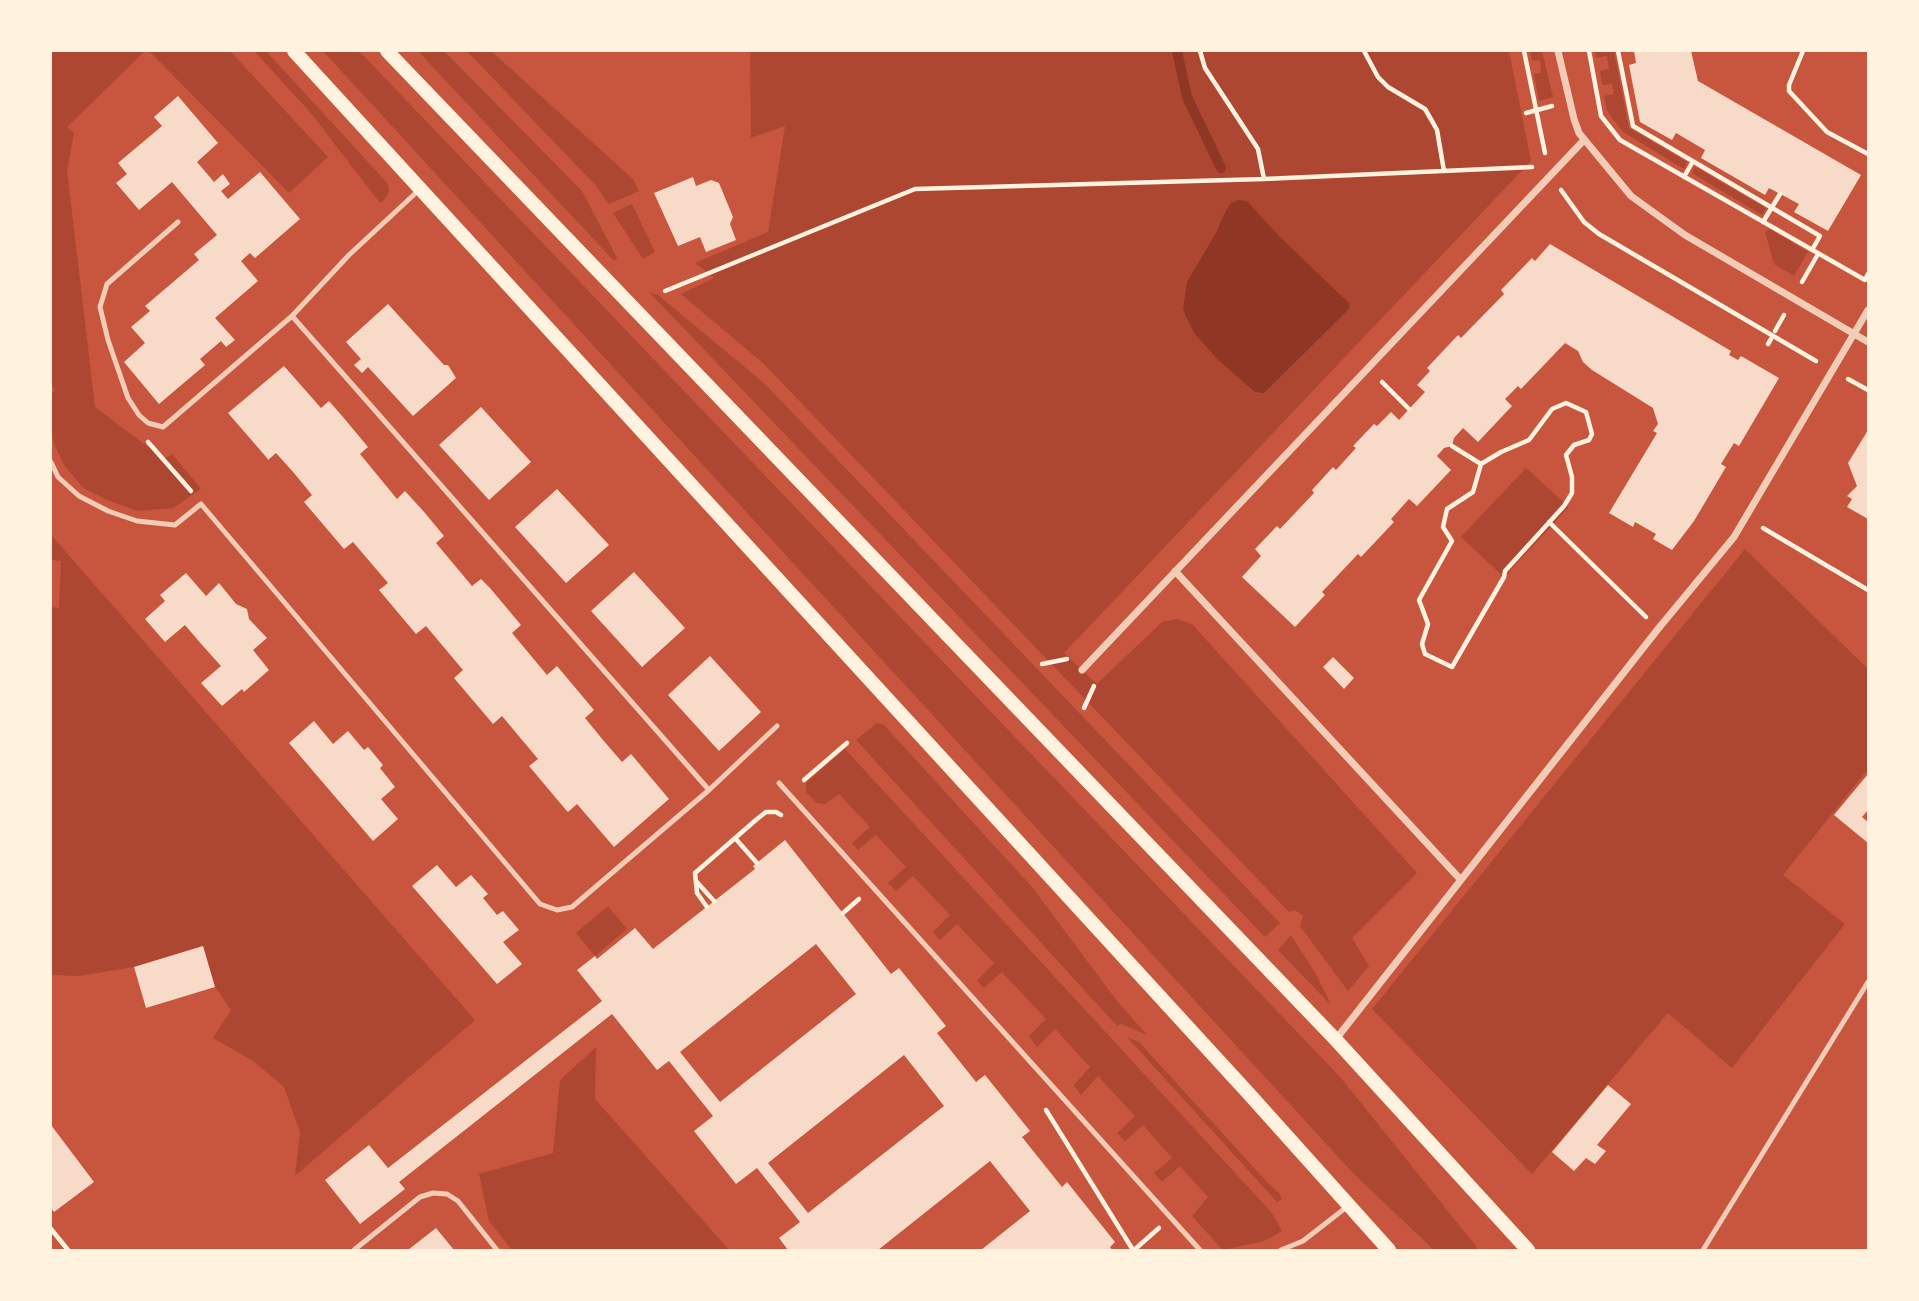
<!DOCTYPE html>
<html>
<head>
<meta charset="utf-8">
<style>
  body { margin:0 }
  #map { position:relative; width:1919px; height:1301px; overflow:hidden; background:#c8553d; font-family:Georgia,serif }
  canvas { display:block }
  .frame { position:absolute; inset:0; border:52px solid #fff3e0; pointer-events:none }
</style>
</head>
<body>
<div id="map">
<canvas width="1919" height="1301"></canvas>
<div class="frame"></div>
</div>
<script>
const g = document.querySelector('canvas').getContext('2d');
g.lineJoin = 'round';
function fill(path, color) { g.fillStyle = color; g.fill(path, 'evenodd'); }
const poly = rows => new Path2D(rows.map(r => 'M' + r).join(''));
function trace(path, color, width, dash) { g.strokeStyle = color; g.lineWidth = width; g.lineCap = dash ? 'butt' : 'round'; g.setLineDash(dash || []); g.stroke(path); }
fill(poly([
  [51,51,145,51,67,127,74,133,67,170,95,407,164,459,172,454,201,489,173,508,138,511,107,500,83,488,64,465,54,444,51,430,51,394,55,390,51,384],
  [149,51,230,51,328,157,289,193],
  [254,51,266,51,379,174,388,184,389,192,385,199,380,203,310,112],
  [323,51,359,51,1341,1078,1479,1250,1434,1250,1354,1174],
  [418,51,444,51,582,191,617,258,614,261],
  [467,51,491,51,633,179,639,191,609,204,596,186],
  [750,51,1509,51,1531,161,1064,653,1097,684,1162,622,1177,619,1192,624,1417,873,1352,938,1369,966,1348,991,1300,926,1303,916,1295,910,1289,912,764,364,681,294,714,278,695,263,768,232,785,126,751,138],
  [1530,51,1542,51,1553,97,1539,101,1534,74,1541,73,1540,60,1532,61],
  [1595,51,1614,51,1629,128,1687,162,1684,169,1623,132,1607,111,1604,96,1614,94,1612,84,1602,85,1600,71,1609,69,1607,56,1596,58],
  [1695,167,1766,208,1762,215,1692,173],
  [632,204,655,252,643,259,613,213],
  [1770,229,1808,252,1794,276,1774,264,1765,232],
  [649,292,658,295,765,384,1280,923,1265,937],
  [1526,468,1569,507,1504,577,1461,537],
  [51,535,475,1020,295,1176,300,1132,284,1087,253,1061,213,1038,231,1010,215,987,203,946,134,967,79,976,51,975,51,607,59,608,61,561,51,560],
  [1745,549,1868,669,1868,769,1783,875,1845,924,1732,1068,1668,1013,1532,1174,1372,1009],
  [877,723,884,725,1032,887,1117,1001,1147,1035,1121,1024,1117,1026,856,740],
  [845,749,1272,1213,1282,1231,1264,1241,1223,1250,1192,1216,1208,1197,1180,1166,1162,1182,1154,1173,1172,1158,1143,1125,1125,1141,1117,1133,1135,1116,1098,1076,1081,1095,1074,1085,1090,1067,1055,1029,1037,1047,1029,1036,1046,1019,1002,972,984,988,977,981,994,963,957,924,940,940,933,932,950,915,913,876,896,891,888,883,906,867,876,835,858,850,852,843,870,827,839,794,825,804,817,803,806,792,806,783],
  [608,906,627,929,595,956,576,933],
  [1291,935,1316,974,1331,1005,1278,950],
  [1127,1037,1139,1042,1267,1182,1280,1194,1282,1199,1277,1202],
  [596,1047,595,1099,729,1250,512,1250,489,1221,479,1174,553,1153,560,1080]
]), '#ae4732');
fill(poly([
  [1238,200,1247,201,1279,236,1349,303,1350,308,1264,393,1255,392,1218,360,1194,333,1183,310,1187,282,1217,231,1224,214,1230,204]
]), '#8f3625');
trace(poly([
  [1177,51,1187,97,1221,168]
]), '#8f3625', 10);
fill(poly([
  [1634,51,1691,51,1698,81,1861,175,1828,231,1794,212,1799,204,1769,188,1765,195,1701,158,1705,150,1676,133,1672,140,1640,122,1629,65,1636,63],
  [178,96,218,143,197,162,214,182,223,174,230,184,221,191,228,199,260,172,300,219,255,258,250,253,241,261,258,281,215,318,235,340,226,347,221,341,200,359,205,365,159,404,124,362,145,343,131,327,150,311,145,306,199,260,194,254,217,235,172,182,139,210,116,183,127,174,118,163,162,126,154,117],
  [693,177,696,186,711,180,719,183,733,217,730,224,736,240,706,252,700,237,678,246,654,193],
  [1550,244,1731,351,1729,355,1738,360,1741,356,1779,378,1739,446,1734,443,1721,464,1726,467,1694,521,1672,550,1653,539,1656,534,1635,522,1633,527,1609,513,1657,433,1653,431,1658,424,1653,408,1592,370,1583,362,1578,351,1565,343,1521,389,1518,386,1505,399,1512,406,1478,442,1463,428,1454,438,1452,446,1444,448,1437,456,1451,470,1417,506,1409,499,1391,519,1394,522,1361,557,1358,554,1322,592,1325,595,1295,627,1242,577,1261,556,1255,549,1277,526,1280,529,1314,493,1312,490,1333,467,1336,470,1356,448,1353,446,1374,424,1377,426,1391,412,1399,420,1425,392,1417,385,1430,371,1427,368,1458,335,1461,338,1504,294,1501,290,1532,258,1535,261],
  [388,304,444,365,448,365,456,378,413,416,368,367,362,373,354,365,361,359,346,342],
  [284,366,321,408,329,401,343,417,368,447,360,454,397,499,405,491,425,513,444,536,436,543,472,586,481,579,490,588,521,625,512,633,547,675,557,666,594,710,585,718,603,740,622,762,631,754,669,799,614,847,577,804,568,812,566,810,529,766,538,759,502,716,493,724,454,678,463,670,426,626,416,634,379,590,388,583,353,542,344,549,304,502,312,495,294,473,276,453,268,460,267,458,228,413],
  [481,407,531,462,489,500,439,445],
  [1868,430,1868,519,1847,507,1852,499,1847,496,1857,486,1848,463],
  [557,489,609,545,566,583,515,527],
  [634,572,685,628,642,667,591,611],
  [186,573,206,596,219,583,236,604,247,609,249,619,267,638,253,650,269,670,244,692,242,689,222,706,201,683,221,666,203,646,185,625,165,642,145,619,165,601,160,595],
  [710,656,761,712,719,751,668,695],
  [1333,657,1354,678,1344,689,1323,667],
  [314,721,333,744,348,731,364,750,368,747,383,765,380,768,395,787,381,799,398,819,373,841,289,743],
  [1868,774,1868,810,1862,817,1868,822,1868,843,1834,815],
  [785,840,891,974,899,968,946,1026,937,1033,976,1082,985,1075,1030,1131,1022,1137,1062,1187,1067,1182,1115,1242,1110,1247,1112,1250,981,1250,1030,1211,990,1161,878,1250,788,1250,779,1238,800,1222,757,1168,736,1184,694,1131,713,1116,669,1061,657,1070,612,1014,399,1182,405,1189,360,1224,325,1180,369,1145,388,1168,602,1001,577,970,595,956,597,959,635,928,653,949,755,869,753,866],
  [816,944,856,994,720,1102,680,1052],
  [904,1055,944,1106,808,1213,768,1163],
  [437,865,456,887,471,875,488,894,483,898,497,915,503,911,519,930,503,942,522,964,497,984,412,886],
  [203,946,215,987,146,1008,134,967],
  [1608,1085,1631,1104,1597,1145,1606,1151,1595,1164,1586,1158,1574,1171,1552,1152],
  [51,1125,94,1182,54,1212,51,1208],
  [436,1228,454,1250,408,1250]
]), '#f7dbc8');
trace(poly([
  [1200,51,1205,68,1258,149,1264,179],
  [1364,51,1378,77,1388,87,1425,109,1432,121,1437,130,1444,171],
  [1524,51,1545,153],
  [1589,51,1601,116,1620,140,1865,280,1868,274],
  [1618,51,1633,126,1820,236,1812,250],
  [1803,51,1789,85,1789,91,1827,132,1868,154],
  [1526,113,1552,106],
  [1684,177,1693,161],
  [1561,190,1584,222,1599,234,1816,361],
  [1763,222,1780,194],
  [1802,282,1818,254],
  [665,291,915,189,1264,179,1532,167],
  [1775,331,1784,315],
  [1768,344,1771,339],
  [1848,379,1868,390],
  [1382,382,1409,409],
  [148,442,191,491],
  [1452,446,1481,464,1501,452,1529,440,1552,409,1566,403,1586,412,1592,434,1589,440,1574,445,1566,455,1572,477,1572,493,1564,506,1505,571,1504,577,1452,667,1425,654,1422,644,1428,624,1419,600,1452,541,1443,527,1447,509,1473,492,1481,464],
  [1549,522,1646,617],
  [1763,528,1868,590],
  [1042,664,1067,659],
  [1084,708,1094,686],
  [804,780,847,743],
  [735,838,757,863],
  [696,881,714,901],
  [707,907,697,893,695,873,757,819,766,812,776,812,781,815],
  [843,913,859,899],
  [1046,1110,1133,1250],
  [51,1229,68,1250],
  [1134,1250,1159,1228]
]), '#fff3e0', 4.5);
trace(poly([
  [178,222,107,284,100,307,108,340,128,398,139,415,148,423,163,427,292,316,349,255,420,189],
  [51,462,58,477,79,496,108,511,137,521,175,525,201,504,540,904,557,910,572,907,709,790,292,316],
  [779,783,1200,1250],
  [709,790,777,726],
  [354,1250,420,1197,433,1193,447,1194,458,1201,497,1250],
  [1281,1250,1303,1241,1348,1206],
  [1703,1250,1868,982]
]), '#f1ccb7', 5);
trace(poly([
  [1558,51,1574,119,1579,133,1631,196,1685,235,1868,342],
  [1175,571,1460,879],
  [1082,670,1584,140],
  [1336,1039,1658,629,1734,537,1868,310]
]), '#f1ccb7', 7);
trace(poly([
  [294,51,1250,1095,1389,1250],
  [387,51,1336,1040,1528,1250]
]), '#fff3e0', 14);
</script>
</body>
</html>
